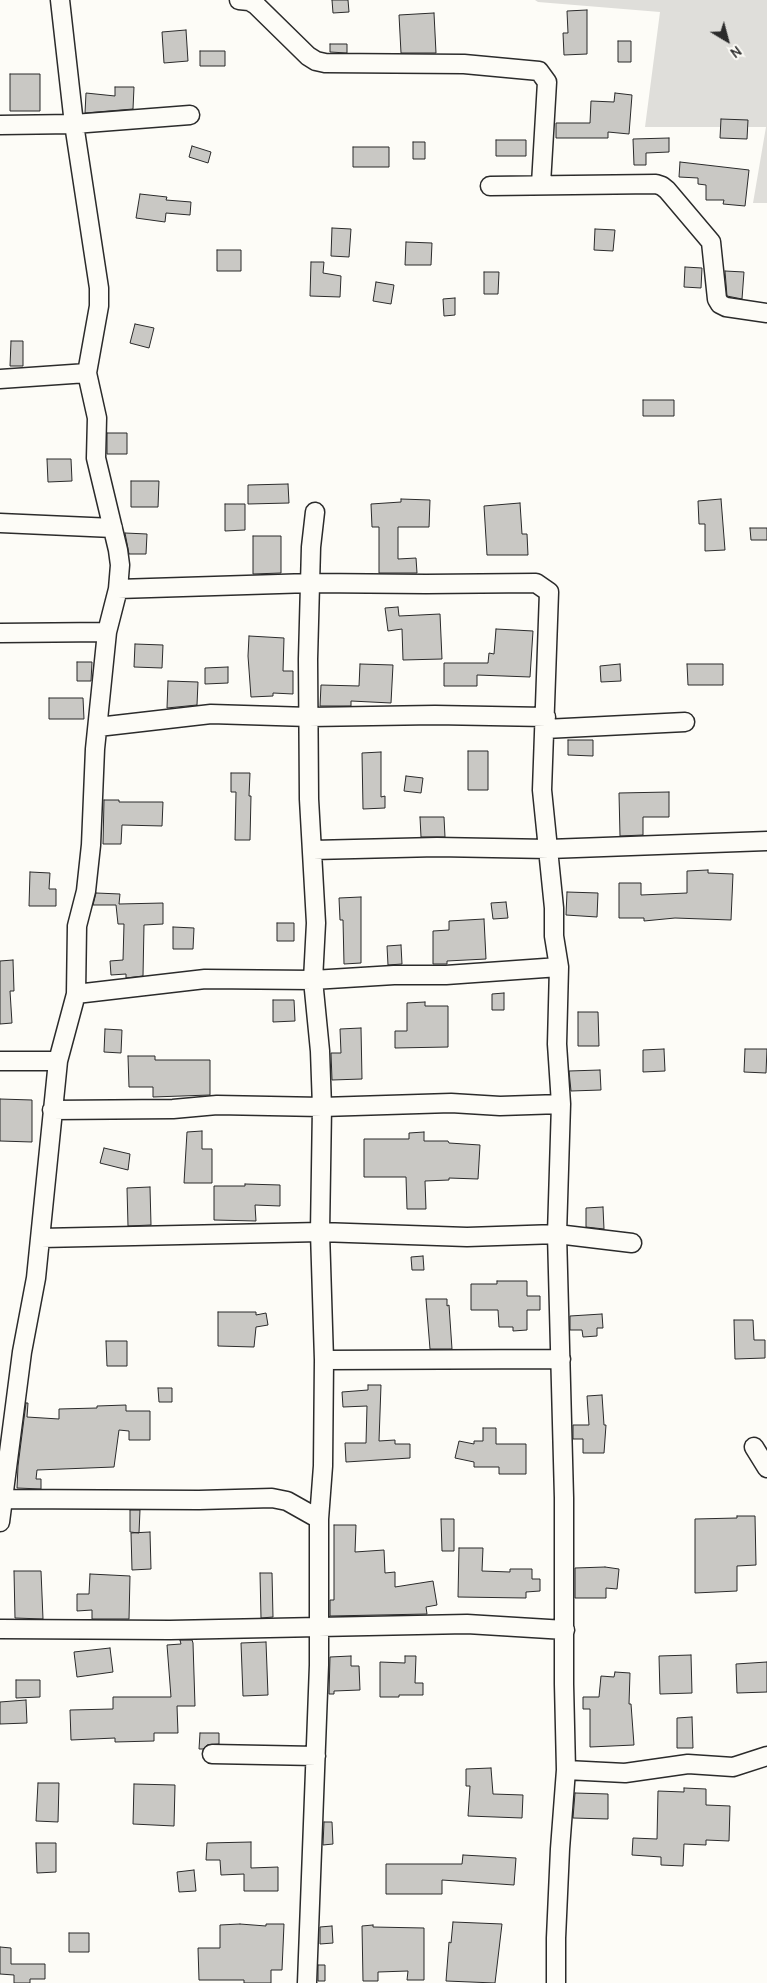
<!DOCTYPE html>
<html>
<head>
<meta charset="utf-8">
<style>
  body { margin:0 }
  #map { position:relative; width:767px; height:1983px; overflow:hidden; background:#fdfcf7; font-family:Delius,sans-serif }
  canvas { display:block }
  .north { position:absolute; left:702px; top:15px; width:50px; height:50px; -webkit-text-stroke:4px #fdfcf7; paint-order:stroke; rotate:143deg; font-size:14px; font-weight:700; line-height:20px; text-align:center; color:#2b2b2b }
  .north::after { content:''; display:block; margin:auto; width:18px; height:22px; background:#2b2b2b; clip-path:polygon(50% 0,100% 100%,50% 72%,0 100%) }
</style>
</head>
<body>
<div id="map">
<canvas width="767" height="1983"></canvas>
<div class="north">N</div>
</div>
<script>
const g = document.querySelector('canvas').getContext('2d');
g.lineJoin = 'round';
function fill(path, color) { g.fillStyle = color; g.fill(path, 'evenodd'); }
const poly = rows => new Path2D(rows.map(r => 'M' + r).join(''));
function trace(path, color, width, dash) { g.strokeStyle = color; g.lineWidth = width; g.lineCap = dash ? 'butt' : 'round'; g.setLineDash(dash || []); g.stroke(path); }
fill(poly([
  [535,0,767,0,767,203,753,203,766,127,645,127,660,12,538,2]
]), '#dfdeda');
const building = poly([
  [332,0,348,0,349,12,333,13,332,0],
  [587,10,587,54,564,55,563,33,568,33,567,11,587,10],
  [434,13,436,53,401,53,399,15,434,13],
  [186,30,188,61,164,63,162,32,186,30],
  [618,41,631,41,631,62,618,62,618,41],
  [330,44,347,44,347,53,330,52,330,44],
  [200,51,225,51,225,66,200,66,200,51],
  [10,74,40,74,40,111,10,111,10,74],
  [115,87,134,87,133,109,85,113,86,93,115,96,115,87],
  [615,93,632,95,629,134,608,132,608,138,556,138,556,123,590,123,591,101,614,102,615,93],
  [721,119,748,120,747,139,720,138,721,119],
  [669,138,669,152,646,153,646,165,634,165,633,139,669,138],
  [496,140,526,140,526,156,496,156,496,140],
  [413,142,425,142,425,159,413,159,413,142],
  [192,146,211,152,208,163,189,157,192,146],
  [353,147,389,147,389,167,353,167,353,147],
  [680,162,749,170,745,206,723,204,724,200,706,200,706,185,698,184,698,178,679,177,680,162],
  [140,194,167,197,166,200,191,202,190,215,166,213,165,222,136,218,140,194],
  [332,228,351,229,349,257,331,256,332,228],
  [595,229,615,230,613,251,594,250,595,229],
  [406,242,432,243,431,265,405,265,406,242],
  [217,250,241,250,241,271,217,271,217,250],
  [311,262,324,262,323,273,341,276,340,297,310,296,311,262],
  [685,267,702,268,701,288,684,287,685,267],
  [725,271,744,272,742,299,727,296,725,271],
  [484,272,499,272,498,294,484,294,484,272],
  [376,282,394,285,391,304,373,301,376,282],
  [455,298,455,315,444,316,443,299,455,298],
  [135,324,154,328,149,348,130,343,135,324],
  [11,341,23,341,23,366,10,366,11,341],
  [643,400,674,400,674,416,643,416,643,400],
  [107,433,127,433,127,454,107,454,107,433],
  [47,459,71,459,72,481,48,482,47,459],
  [131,481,159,481,158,507,131,507,131,481],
  [288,484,289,503,248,504,248,485,288,484],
  [401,499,430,500,429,527,398,527,398,559,416,558,417,573,379,573,379,527,372,527,371,504,401,502,401,499],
  [721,499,725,550,705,551,705,524,699,524,698,501,721,499],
  [520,503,522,534,527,534,528,555,487,555,484,506,520,503],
  [225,504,245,504,245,530,225,531,225,504],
  [750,528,767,528,767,540,751,540,750,528],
  [125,533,147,534,146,554,129,554,125,533],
  [253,536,281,536,281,573,253,574,253,536],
  [398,607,399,616,440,614,442,659,403,660,402,629,388,631,385,608,398,607],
  [496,629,533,631,530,677,477,675,477,686,444,686,444,663,488,663,489,653,494,654,496,629],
  [249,636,284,638,283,671,293,671,293,694,273,693,273,696,251,697,248,656,249,636],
  [135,644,163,645,162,668,134,667,135,644],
  [77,662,92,662,91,681,77,681,77,662],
  [360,664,393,665,391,703,351,701,351,706,320,706,321,685,359,686,360,664],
  [620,664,621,681,601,682,600,666,620,664],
  [687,664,723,664,723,685,688,685,687,664],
  [228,667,228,683,205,684,205,668,228,667],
  [168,681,198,682,197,705,167,708,168,681],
  [49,698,83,698,84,719,49,719,49,698],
  [568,740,593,740,593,756,568,755,568,740],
  [468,751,488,751,488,790,468,790,468,751],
  [381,752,381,797,385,796,385,808,363,809,362,753,381,752],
  [231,773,250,773,249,796,251,796,250,840,235,840,236,792,231,792,231,773],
  [406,776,423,778,421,793,404,791,406,776],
  [669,792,669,817,643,817,643,835,620,836,619,793,669,792],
  [104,800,119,800,119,802,163,802,162,826,122,825,121,844,103,844,104,800],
  [420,817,444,817,445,837,421,837,420,817],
  [708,870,708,873,733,874,731,920,675,918,644,921,644,918,619,918,619,883,641,883,641,895,687,893,687,871,708,870],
  [30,872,50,873,49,889,56,889,56,906,29,906,30,872],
  [567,892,598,893,597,917,566,915,567,892],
  [96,893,120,894,119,904,163,903,163,924,144,925,143,976,126,978,126,974,111,975,110,961,123,960,124,924,118,924,116,905,93,905,96,893],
  [361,897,361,963,344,964,343,920,340,920,339,898,361,897],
  [506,902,508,918,493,919,491,903,506,902],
  [484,919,486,959,447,961,447,964,433,964,433,931,449,930,449,921,484,919],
  [277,923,294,923,294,941,277,941,277,923],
  [173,927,194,928,193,949,173,949,173,927],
  [401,945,402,964,388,965,387,946,401,945],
  [13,960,14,991,10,991,12,1023,0,1024,0,961,13,960],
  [504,993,504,1010,492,1010,492,994,504,993],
  [273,1000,294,1000,295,1021,273,1022,273,1000],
  [425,1002,425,1006,448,1006,448,1047,395,1048,395,1031,407,1031,407,1003,425,1002],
  [578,1012,598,1012,599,1046,578,1046,578,1012],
  [361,1028,362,1079,332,1080,331,1053,341,1053,340,1029,361,1028],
  [105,1029,122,1030,121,1053,104,1052,105,1029],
  [664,1049,665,1071,643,1072,643,1050,664,1049],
  [745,1049,767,1049,766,1073,744,1072,745,1049],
  [128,1056,155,1056,155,1060,210,1060,210,1095,153,1097,153,1087,129,1087,128,1056],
  [600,1070,601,1090,571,1091,569,1071,600,1070],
  [0,1099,32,1100,32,1142,0,1141,0,1099],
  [202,1131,202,1149,212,1149,212,1183,184,1183,187,1132,202,1131],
  [424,1132,424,1141,448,1141,449,1143,480,1145,478,1179,449,1178,449,1180,425,1181,426,1209,407,1209,406,1177,364,1177,364,1139,409,1139,409,1133,424,1132],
  [104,1148,130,1154,128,1170,100,1163,104,1148],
  [245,1184,280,1185,280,1206,255,1205,256,1221,214,1220,214,1186,245,1186,245,1184],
  [150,1187,151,1225,128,1226,127,1188,150,1187],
  [603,1207,604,1229,586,1227,586,1208,603,1207],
  [423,1256,424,1270,412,1270,411,1257,423,1256],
  [497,1281,527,1281,527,1296,540,1296,540,1310,527,1310,527,1330,513,1331,513,1327,499,1327,498,1310,471,1310,471,1284,497,1284,497,1281],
  [426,1299,447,1299,447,1306,449,1305,452,1349,430,1349,426,1299],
  [218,1312,256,1312,256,1315,266,1313,268,1325,256,1327,254,1347,218,1346,218,1312],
  [602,1314,603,1328,597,1328,597,1336,583,1337,582,1330,570,1330,570,1316,602,1314],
  [734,1320,753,1320,754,1340,765,1340,765,1358,735,1359,734,1320],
  [106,1341,127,1341,127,1366,107,1366,106,1341],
  [368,1385,381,1385,379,1441,395,1440,395,1444,410,1444,410,1458,346,1462,345,1443,366,1443,367,1406,343,1407,342,1392,368,1390,368,1385],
  [158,1388,172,1388,172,1402,159,1402,158,1388],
  [602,1395,604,1425,606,1425,604,1453,583,1453,583,1439,573,1439,573,1425,589,1425,587,1396,602,1395],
  [26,1403,28,1403,27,1417,59,1419,59,1409,97,1408,97,1406,126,1405,126,1411,150,1411,150,1440,129,1440,129,1431,119,1430,114,1467,37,1470,36,1479,41,1479,41,1489,17,1488,18,1466,26,1403],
  [483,1428,496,1428,496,1444,526,1444,526,1474,499,1474,499,1467,474,1467,474,1462,455,1458,459,1441,474,1444,474,1441,483,1441,483,1428],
  [130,1510,140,1510,139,1533,130,1532,130,1510],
  [737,1516,755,1516,756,1565,737,1566,737,1591,695,1593,695,1519,737,1518,737,1516],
  [441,1519,454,1519,454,1551,442,1551,441,1519],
  [334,1525,356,1525,355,1552,384,1550,385,1573,395,1572,395,1587,433,1581,437,1605,426,1607,427,1614,330,1616,330,1600,334,1600,334,1525],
  [150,1532,151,1569,132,1570,131,1533,150,1532],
  [459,1548,483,1548,482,1571,510,1572,510,1569,532,1569,532,1579,540,1579,540,1591,526,1592,526,1598,458,1597,459,1548],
  [605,1567,619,1569,617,1589,606,1588,606,1598,575,1598,575,1568,605,1567],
  [14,1571,41,1571,43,1619,15,1618,14,1571],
  [260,1573,272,1573,273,1617,261,1618,260,1573],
  [90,1574,130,1576,129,1619,92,1619,92,1610,77,1611,77,1594,89,1594,90,1574],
  [180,1640,192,1640,193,1643,195,1706,177,1706,178,1733,154,1733,154,1741,115,1742,115,1738,71,1740,70,1710,113,1709,113,1697,171,1697,167,1645,181,1644,180,1640],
  [266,1642,268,1695,243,1696,241,1643,266,1642],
  [110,1648,113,1672,77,1677,74,1652,110,1648],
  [691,1655,692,1693,660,1694,659,1656,691,1655],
  [351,1656,351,1666,359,1666,360,1690,334,1691,334,1694,329,1694,330,1657,351,1656],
  [405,1656,416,1656,415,1683,423,1683,423,1695,399,1695,399,1697,380,1697,380,1662,405,1663,405,1656],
  [767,1662,767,1692,737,1693,736,1664,767,1662],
  [615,1672,630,1673,629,1704,631,1704,634,1745,590,1747,590,1709,583,1709,583,1697,599,1697,601,1676,614,1677,615,1672],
  [16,1680,40,1680,40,1697,16,1698,16,1680],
  [26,1700,27,1723,0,1724,0,1702,26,1700],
  [692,1717,693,1748,677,1748,677,1718,692,1717],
  [200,1733,219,1733,219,1744,207,1745,203,1749,199,1749,200,1733],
  [491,1768,493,1794,523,1795,522,1818,468,1816,470,1786,466,1786,466,1769,491,1768],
  [38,1783,59,1783,58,1822,36,1821,38,1783],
  [134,1784,175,1785,174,1826,133,1824,134,1784],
  [684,1788,706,1789,706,1805,730,1806,729,1841,706,1840,706,1845,684,1844,683,1866,661,1865,661,1857,632,1855,633,1838,657,1839,658,1791,684,1792,684,1788],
  [575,1793,608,1794,608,1819,573,1818,575,1793],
  [324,1822,332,1822,333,1844,323,1845,324,1822],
  [251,1842,251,1868,278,1867,278,1891,244,1891,244,1874,221,1875,220,1860,206,1860,207,1843,251,1842],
  [36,1843,56,1843,56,1872,37,1873,36,1843],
  [463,1855,516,1858,514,1885,442,1880,442,1894,386,1894,386,1864,462,1864,463,1855],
  [194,1870,196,1891,179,1892,177,1872,194,1870],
  [453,1922,502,1924,495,1983,446,1981,449,1942,451,1943,453,1922],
  [240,1924,266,1926,266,1924,284,1924,282,1970,271,1970,271,1983,244,1983,244,1980,199,1980,198,1948,220,1948,220,1925,240,1924],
  [373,1925,373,1927,424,1928,424,1980,407,1980,408,1971,378,1972,378,1981,363,1981,362,1926,373,1925],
  [332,1926,333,1943,320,1944,320,1927,332,1926],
  [69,1933,89,1933,89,1952,69,1952,69,1933],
  [0,1947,11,1948,11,1964,45,1964,45,1979,30,1979,30,1983,14,1983,14,1975,0,1974,0,1947],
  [318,1965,325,1965,325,1981,318,1981,318,1965]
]);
fill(building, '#c9c8c4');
trace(building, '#2b2b2b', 1);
const minor = poly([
  [239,0,249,1,256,5,308,56,316,61,325,63,464,64,539,71,547,82,541,184],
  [0,125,74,124,190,115],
  [490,186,656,184,662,186,667,190,711,242,717,299,720,304,726,307,767,313],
  [0,379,87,373],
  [0,523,113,528],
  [118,589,311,583,426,584,536,583,549,592,542,790,554,908,554,936,559,967,557,1044,561,1104,557,1234,564,1498,564,1684,566,1770,560,1849,556,1938,556,1983],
  [0,633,107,632],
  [98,727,211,714,309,717,435,715,546,717],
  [545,729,685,722],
  [313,850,437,847,549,849,767,841],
  [76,994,205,979,313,980,394,975,446,975,559,967],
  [0,1061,58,1061],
  [52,1110,173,1109,217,1105,322,1107,451,1103,500,1106,561,1104],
  [41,1238,320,1232,467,1237,557,1234,632,1243],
  [324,1360,561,1359],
  [754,1447,767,1468],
  [4,1499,199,1500,272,1498,287,1501,319,1519],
  [0,1522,22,1352,36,1278,58,1061,76,994,77,926,86,891,91,845,95,749,107,632,118,589,120,565,118,550,96,458,97,418,87,373,99,306,99,288,74,124,60,0],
  [0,1629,170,1630,467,1624,565,1630],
  [212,1754,316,1756],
  [566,1770,625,1773,688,1764,733,1767,767,1756],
  [307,1983,319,1665,319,1519,323,1466,324,1360,320,1232,322,1107,320,1051,313,980,316,923,309,799,308,659,311,547,315,512]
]);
trace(minor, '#2b2b2b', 21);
trace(minor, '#fdfcf7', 18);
</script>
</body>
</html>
